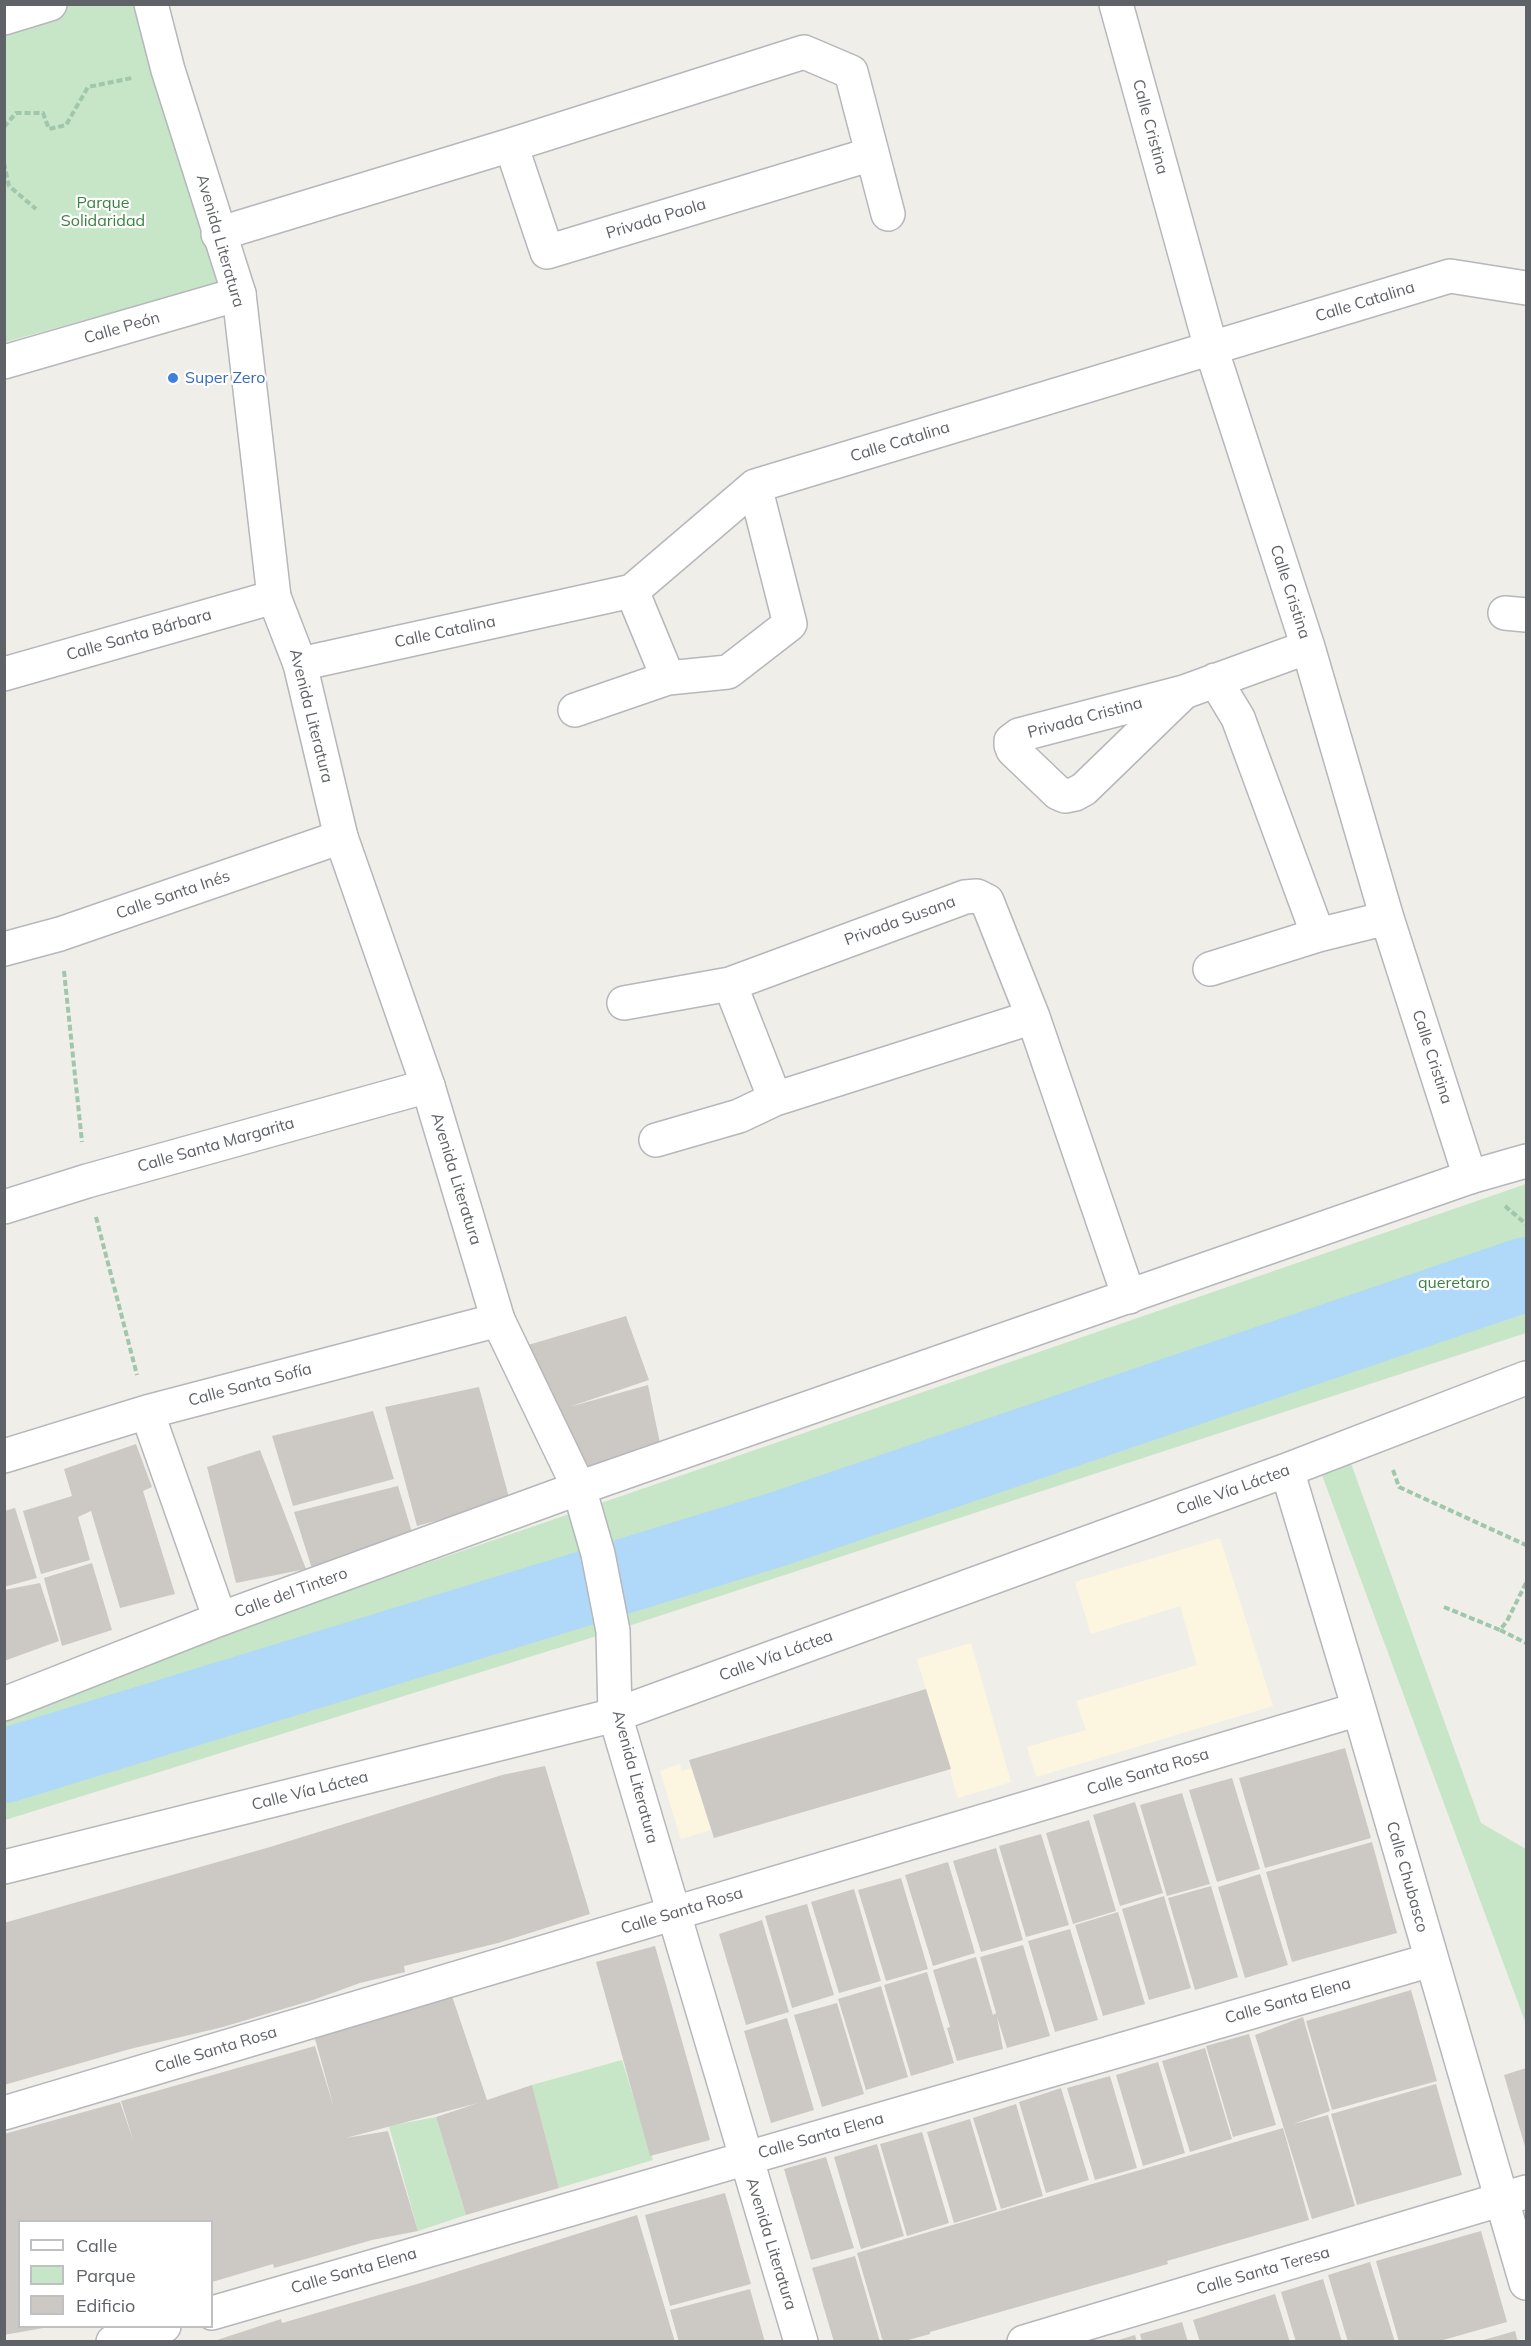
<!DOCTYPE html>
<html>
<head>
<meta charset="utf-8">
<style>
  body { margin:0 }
  #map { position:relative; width:1531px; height:2346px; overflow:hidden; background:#f0eee8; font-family:Mulish,sans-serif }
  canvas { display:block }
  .frame { position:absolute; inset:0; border:6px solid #5f6267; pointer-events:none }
  .legend { position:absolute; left:18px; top:2220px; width:195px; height:108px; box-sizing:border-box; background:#fff; border:2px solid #bfc0c2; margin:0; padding:8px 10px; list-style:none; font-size:18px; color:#5f6267 }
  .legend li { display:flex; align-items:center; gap:12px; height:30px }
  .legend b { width:30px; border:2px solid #bfc0c2 }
</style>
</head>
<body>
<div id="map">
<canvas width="1531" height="2346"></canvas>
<div class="frame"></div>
<ul class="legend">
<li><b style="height:8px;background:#fff"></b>Calle</li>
<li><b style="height:16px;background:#c7e5c7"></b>Parque</li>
<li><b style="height:16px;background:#ccc9c4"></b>Edificio</li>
</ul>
</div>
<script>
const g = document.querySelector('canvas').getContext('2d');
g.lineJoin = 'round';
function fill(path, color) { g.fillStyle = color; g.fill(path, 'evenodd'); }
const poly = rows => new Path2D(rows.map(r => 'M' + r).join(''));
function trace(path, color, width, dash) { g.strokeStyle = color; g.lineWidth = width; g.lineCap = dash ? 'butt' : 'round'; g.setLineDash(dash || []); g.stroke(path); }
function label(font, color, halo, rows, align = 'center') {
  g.font = font + ' Mulish,sans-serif'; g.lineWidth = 4.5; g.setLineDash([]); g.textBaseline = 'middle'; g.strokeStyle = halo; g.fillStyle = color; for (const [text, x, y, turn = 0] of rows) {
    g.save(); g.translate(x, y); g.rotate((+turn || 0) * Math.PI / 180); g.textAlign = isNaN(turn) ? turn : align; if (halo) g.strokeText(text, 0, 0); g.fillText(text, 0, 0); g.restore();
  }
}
fill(poly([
  [1220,1538,1273,1706,1036,1777,1027,1747,1086,1730,1076,1701,1197,1665,1180,1606,1091,1634,1075,1582],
  [971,1643,1011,1782,958,1798,917,1659],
  [680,1764,682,1771,692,1768,711,1830,681,1839,660,1771]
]), '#fcf6e1');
fill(poly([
  [56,5,147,5,224,282,5,342,4,19],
  [1526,1184,1526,1333,613,1631,5,1820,4,1709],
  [1340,1433,1481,1823,1526,1849,1526,2024,1310,1443],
  [622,2060,653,2160,559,2188,532,2085],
  [436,2117,466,2215,418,2231,389,2126]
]), '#c7e5c7');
trace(poly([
  [4,1766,778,1529,1526,1274]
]), '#afd8f9', 74);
fill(poly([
  [626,1316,649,1380,569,1407,648,1385,662,1453,576,1475,528,1345],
  [479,1387,510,1501,417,1526,385,1407],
  [373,1411,394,1479,293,1506,272,1436],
  [136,1444,152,1487,143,1491,175,1594,120,1608,91,1511,78,1517,90,1560,41,1574,23,1511,72,1496,64,1469],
  [260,1450,306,1569,236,1583,207,1467],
  [398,1486,414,1539,313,1572,294,1512],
  [15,1508,37,1578,4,1587,4,1511],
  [92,1563,112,1630,62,1646,44,1578],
  [40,1583,59,1641,4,1661,4,1590],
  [926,1689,951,1769,714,1838,689,1760],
  [1345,1748,1371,1838,1265,1868,1239,1778],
  [545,1766,590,1914,498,1943,404,1966,405,1972,360,1983,313,2000,223,2027,130,2049,4,2085,4,1923,270,1847,502,1775],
  [1232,1778,1260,1869,1217,1882,1189,1790],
  [1182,1793,1210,1884,1167,1896,1140,1805],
  [1135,1802,1163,1893,1120,1906,1093,1815],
  [1089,1820,1116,1911,1073,1924,1046,1833],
  [1041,1834,1069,1925,1026,1937,999,1846],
  [1372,1842,1397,1933,1292,1962,1266,1872],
  [996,1848,1023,1940,981,1952,953,1861],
  [948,1862,975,1953,933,1966,905,1875],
  [1260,1874,1288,1965,1245,1978,1218,1887],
  [901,1878,928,1969,886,1981,858,1890],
  [1211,1886,1238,1977,1195,1990,1168,1898],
  [854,1889,881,1981,839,1993,811,1902],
  [1164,1896,1191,1988,1149,2000,1122,1909],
  [807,1904,834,1995,792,2008,765,1916],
  [1118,1912,1145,2004,1103,2016,1075,1925],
  [762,1920,789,2012,746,2025,719,1934],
  [1070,1929,1098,2020,1055,2032,1028,1941],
  [1023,1945,1050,2036,1007,2048,997,2017,1003,2049,957,2061,947,2028,950,2027,933,1970,976,1957,993,2015,996,2013,980,1957],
  [655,1946,710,2140,650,2156,596,1962],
  [927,1972,954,2063,911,2076,884,1985],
  [881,1986,908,2077,866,2090,838,1999],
  [1411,1990,1437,2081,1332,2110,1306,2021],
  [451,1993,487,2100,532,2085,559,2188,466,2215,436,2117,478,2103,346,2138,388,2131,418,2231,372,2240,274,2268,273,2264,212,2282,212,2222,20,2222,20,2326,43,2328,4,2335,4,2134,120,2102,134,2143,121,2101,315,2046,334,2108,314,2035],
  [837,2003,864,2094,822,2107,794,2015],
  [1303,2017,1330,2111,1293,2124,1328,2115,1355,2206,1312,2219,1255,2035],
  [787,2018,814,2110,771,2123,744,2031],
  [1249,2034,1276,2125,1233,2137,1206,2046],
  [1205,2048,1232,2139,1190,2152,1162,2061],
  [1158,2062,1185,2153,1143,2166,1116,2075],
  [1526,2068,1526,2150,1504,2075],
  [1110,2076,1137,2168,1095,2180,1067,2088],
  [1436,2084,1462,2175,1357,2205,1331,2114],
  [1061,2088,1089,2180,1046,2193,1019,2102],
  [1016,2104,1043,2196,1001,2209,973,2118],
  [970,2119,997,2210,954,2223,927,2132],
  [1283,2128,1309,2220,1167,2261,1168,2264,930,2332,930,2334,901,2342,883,2342,857,2253],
  [922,2132,949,2223,907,2236,880,2144],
  [877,2144,904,2236,861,2249,834,2157],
  [826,2157,854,2248,811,2260,784,2169],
  [725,2193,751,2284,670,2306,645,2215],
  [637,2215,675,2342,211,2342,281,2319,282,2323,424,2282],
  [1481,2231,1507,2322,1436,2342,1399,2342,1376,2261],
  [855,2256,880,2342,834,2342,812,2268],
  [1370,2262,1395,2342,1348,2342,1328,2275],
  [1323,2279,1342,2342,1296,2342,1281,2292],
  [750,2289,765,2342,679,2342,670,2310],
  [1275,2294,1290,2342,1200,2342,1193,2320],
  [1182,2322,1188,2342,1142,2342,1140,2334],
  [1515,2331,1518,2342,1480,2342,1480,2341],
  [1135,2335,1137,2342,1115,2342,1115,2341]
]), '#ccc9c4');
const minor = poly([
  [1116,4,1211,348,1308,647,1387,918,1470,1177],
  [4,18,50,4],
  [511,145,547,252,872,154],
  [218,234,511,145,804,52,851,72,888,214],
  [4,362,239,294],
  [632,591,668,678],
  [1505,613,1526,615],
  [300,664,632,591,755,486,1450,276,1526,288],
  [4,674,274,597],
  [1215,680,1238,718,1318,935],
  [1184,692,1084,789,1075,794,1065,796,1058,793,1013,750,1011,745,1011,741,1019,735,1184,692,1308,647],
  [575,710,668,678,728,672,790,624,755,486],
  [4,949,60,934,341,837],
  [1210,969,1318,935,1387,918],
  [730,984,775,1099],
  [624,1003,730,984,965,897,977,896,987,901,1033,1017,1129,1297],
  [656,1140,739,1116,775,1099,1033,1017],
  [4,1207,87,1181,428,1086],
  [147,1412,220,1619],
  [4,1456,147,1412,498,1320],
  [1287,1470,1359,1709,1526,2283],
  [579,1488,598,1554,613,1631,615,1715,801,2342],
  [4,1867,615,1715,1287,1470,1526,1378],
  [4,2113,1359,1709],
  [212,2313,1431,1960],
  [113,2342,164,2326],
  [1024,2342,1526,2192]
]);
const tertiary = poly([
  [151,4,168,70,239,294,274,597,300,664,341,837,428,1086,498,1320,579,1488],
  [4,1704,220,1619,579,1488,1470,1177,1526,1161]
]);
trace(minor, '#b5b7bb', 36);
trace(tertiary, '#b5b7bb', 36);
trace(poly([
  [4,127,16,113,43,113,49,129,66,125,88,87,132,78],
  [4,163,9,186,36,209],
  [64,971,82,1142],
  [1505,1206,1526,1224],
  [96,1217,137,1375],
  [1393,1470,1399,1487,1526,1545],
  [1526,1583,1507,1621,1500,1630,1526,1643],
  [1444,1607,1500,1630]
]), '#a0c6ac', 4, [6, 3]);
trace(minor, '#fff', 33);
trace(tertiary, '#fff', 33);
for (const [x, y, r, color] of [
  [173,378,6,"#3f7fe0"]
]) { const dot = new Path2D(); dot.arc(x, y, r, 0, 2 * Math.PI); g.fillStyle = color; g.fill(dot); trace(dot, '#fff', 2); }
label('16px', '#5f6267', '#fff', [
  ["Calle Cristina",1150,127,75],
  ["Privada Paola",656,219,-17],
  ["Avenida Literatura",220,241,74],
  ["Calle Catalina",1365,302,-17],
  ["Calle Peón",122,328,-16],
  ["Calle Catalina",900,442,-17],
  ["Calle Cristina",1290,592,72],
  ["Calle Catalina",445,632,-12],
  ["Calle Santa Bárbara",139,635,-16],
  ["Avenida Literatura",311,716,76],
  ["Privada Cristina",1085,718,-15],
  ["Calle Santa Inés",173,895,-19],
  ["Privada Susana",900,921,-20],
  ["Calle Cristina",1432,1057,72],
  ["Calle Santa Margarita",216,1145,-16],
  ["Avenida Literatura",456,1179,73],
  ["Calle Santa Sofía",250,1385,-15],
  ["Calle Vía Láctea",1233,1490,-20],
  ["Calle del Tintero",291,1593,-20],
  ["Calle Vía Láctea",776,1656,-20],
  ["Calle Santa Rosa",1148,1772,-17],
  ["Avenida Literatura",635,1777,75],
  ["Calle Vía Láctea",310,1791,-14],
  ["Calle Chubasco",1407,1877,74],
  ["Calle Santa Rosa",682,1911,-17],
  ["Calle Santa Elena",1288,2001,-16],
  ["Calle Santa Rosa",216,2050,-17],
  ["Calle Santa Elena",821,2136,-16],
  ["Avenida Literatura",771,2244,73],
  ["Calle Santa Elena",354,2271,-16],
  ["Calle Santa Teresa",1263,2271,-16]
]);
label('16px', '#3b8240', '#fff', [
  ["Parque",103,203],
  ["Solidaridad",103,221],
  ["queretaro",1454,1283]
]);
label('16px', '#366cbe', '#fff', [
  ["Super Zero",185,378]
], 'left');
</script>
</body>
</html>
